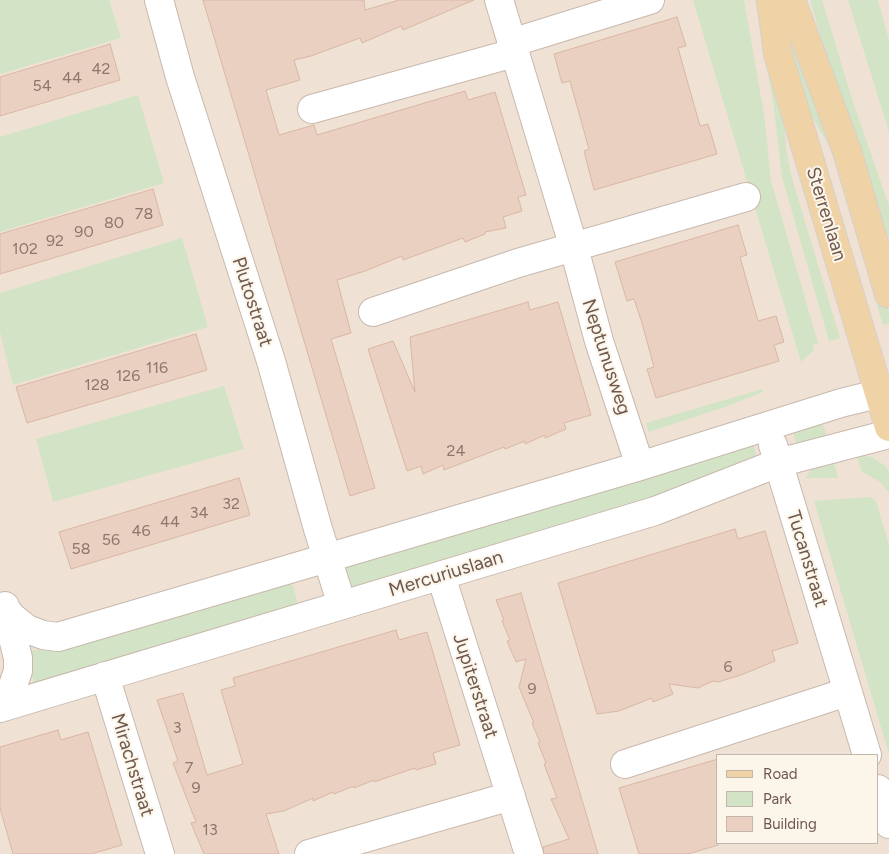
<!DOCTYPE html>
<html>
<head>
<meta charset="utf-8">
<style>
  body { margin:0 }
  #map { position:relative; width:889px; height:854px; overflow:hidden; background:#f9f0e5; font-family:Figtree,sans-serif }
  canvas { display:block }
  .legend { position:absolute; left:716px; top:754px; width:162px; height:90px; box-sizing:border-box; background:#fcf5ea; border:1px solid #c3b6ac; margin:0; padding:6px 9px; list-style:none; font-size:15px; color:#6e584e }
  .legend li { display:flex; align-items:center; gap:10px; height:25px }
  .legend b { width:25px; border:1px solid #c3b6ac }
</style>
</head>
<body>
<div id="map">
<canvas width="889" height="854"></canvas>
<ul class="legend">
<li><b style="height:6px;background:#efd2a5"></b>Road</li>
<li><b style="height:14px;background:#d2e4c5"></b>Park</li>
<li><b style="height:14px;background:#ead0c0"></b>Building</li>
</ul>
</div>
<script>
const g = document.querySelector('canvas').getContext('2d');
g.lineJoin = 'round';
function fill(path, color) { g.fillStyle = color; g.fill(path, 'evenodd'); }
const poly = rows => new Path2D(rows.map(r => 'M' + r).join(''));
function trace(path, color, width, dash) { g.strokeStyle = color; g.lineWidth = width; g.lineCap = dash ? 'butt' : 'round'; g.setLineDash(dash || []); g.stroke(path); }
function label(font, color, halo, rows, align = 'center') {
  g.font = font + ' Figtree,sans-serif'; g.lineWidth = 4; g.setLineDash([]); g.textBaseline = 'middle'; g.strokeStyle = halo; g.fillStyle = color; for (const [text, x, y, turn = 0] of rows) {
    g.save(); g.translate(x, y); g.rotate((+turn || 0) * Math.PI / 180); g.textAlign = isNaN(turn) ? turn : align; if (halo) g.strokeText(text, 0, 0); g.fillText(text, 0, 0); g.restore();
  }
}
fill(poly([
  [0,0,889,0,889,854,0,854],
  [718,755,878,755,878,843,718,843]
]), '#efe2d4');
fill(poly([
  [0,0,109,0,121,38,0,74],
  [693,0,744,0,764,114,771,181,818,343,813,345,814,350,801,362],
  [755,0,765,0,784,110,786,149,791,175,840,338,829,341,782,177,773,101],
  [785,0,841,153,889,313,889,323,883,325,830,147,805,105,791,76],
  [810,0,822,0,852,99,889,206,889,270],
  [848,0,878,0,889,40,889,132],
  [138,95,164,183,0,232,0,137],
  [182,238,208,327,13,385,0,332,0,293],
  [224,386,244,449,53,502,36,439],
  [762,389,763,392,728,406,649,432,646,423],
  [820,416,827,437,797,445,791,426],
  [751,438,757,457,681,496,358,592,349,587,344,571,347,561],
  [856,455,872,457,884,465,889,471,889,493,880,482,862,472],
  [833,459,838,478,806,478,812,468],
  [870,497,876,501,889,545,889,754,814,501],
  [290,577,300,611,36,691,26,653]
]), '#d2e4c5');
const building = poly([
  [203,0,364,0,365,10,399,0,474,0,403,30,401,26,362,43,360,38,311,56,294,60,300,80,266,90,279,135,314,125,317,135,465,91,468,100,495,92,526,195,518,197,522,211,503,217,506,228,485,232,485,234,465,242,463,238,403,260,402,256,365,271,337,280,351,333,331,339,375,488,350,496,203,0],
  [677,17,686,46,678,48,700,126,708,124,717,154,594,190,584,151,589,149,570,81,562,83,554,54,677,17],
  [110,44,120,80,0,116,0,77,110,44],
  [153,189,163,225,0,274,0,234,153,189],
  [738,225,747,255,740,257,758,321,776,316,784,342,774,345,779,361,656,398,647,369,654,367,642,323,634,299,627,301,615,262,738,225],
  [528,302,530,310,558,302,591,415,564,423,566,429,545,438,545,435,525,444,525,441,505,449,504,447,444,470,443,465,423,474,421,466,407,471,368,349,393,341,415,392,410,337,528,302],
  [196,334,207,370,27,423,16,387,196,334],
  [239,478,250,515,71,569,59,532,239,478],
  [735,529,738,539,765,531,798,643,772,651,775,661,741,675,718,682,713,681,698,688,669,684,673,694,653,702,652,698,619,711,597,714,558,583,735,529],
  [521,593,527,614,598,854,544,854,543,847,569,839,551,799,557,798,544,764,546,763,538,743,540,742,532,723,534,723,519,687,526,659,516,662,507,641,510,640,502,621,504,620,496,600,521,593],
  [396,630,399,640,427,632,460,745,433,753,436,764,416,770,415,768,374,782,374,780,354,788,354,786,334,794,333,792,313,801,313,798,284,811,266,814,279,854,204,854,191,823,196,822,173,763,178,761,157,700,183,693,207,775,243,764,221,690,235,686,233,678,396,630],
  [58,730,61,740,88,732,122,845,91,854,13,854,0,808,0,747,58,730],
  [718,759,718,845,688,854,639,854,619,788,718,759]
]);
fill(building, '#ead0c0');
trace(building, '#dab7a3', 1);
const minor = poly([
  [159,0,180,77,271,361,318,529,342,605],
  [499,0,574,248,599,341,640,466],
  [511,43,650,0],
  [312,109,514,53],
  [373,312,518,263,746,197],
  [773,445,867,755],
  [441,576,529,854],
  [5,608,12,617,27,629,43,635,58,637,640,466,841,403,889,391],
  [105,676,160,854],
  [0,706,10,694,18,671,18,658,5,606],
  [0,708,655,511,778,463,889,434],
  [625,764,847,692],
  [878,789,889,824],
  [309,854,511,796]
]);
const major = poly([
  [771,0,778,54,889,427],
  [791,0,847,151,889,294]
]);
trace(minor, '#c8b8ad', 30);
trace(major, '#d6d0cd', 30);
trace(minor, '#fff', 28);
trace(major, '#efd2a5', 28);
label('16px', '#8d766a', null, [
  ["42",101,69],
  ["44",72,78],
  ["54",42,86],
  ["78",144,214],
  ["80",114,223],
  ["90",84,232],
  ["92",55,241],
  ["102",25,249],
  ["116",157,368],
  ["126",128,376],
  ["128",97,385],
  ["24",456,451],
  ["32",231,504],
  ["34",199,513],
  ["44",170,522],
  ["46",141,531],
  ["56",111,540],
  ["58",81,549],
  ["6",728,667],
  ["9",532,689],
  ["3",177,728],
  ["7",189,768],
  ["9",196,788],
  ["13",210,830]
]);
label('19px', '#6e584e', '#fcf5ea', [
  ["Sterrenlaan",826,214,73],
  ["Plutostraat",252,302,72],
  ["Neptunusweg",606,357,72],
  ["Tucanstraat",807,559,73],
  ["Mercuriuslaan",446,574,-17],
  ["Jupiterstraat",475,686,72],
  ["Mirachstraat",132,765,73]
]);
</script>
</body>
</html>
